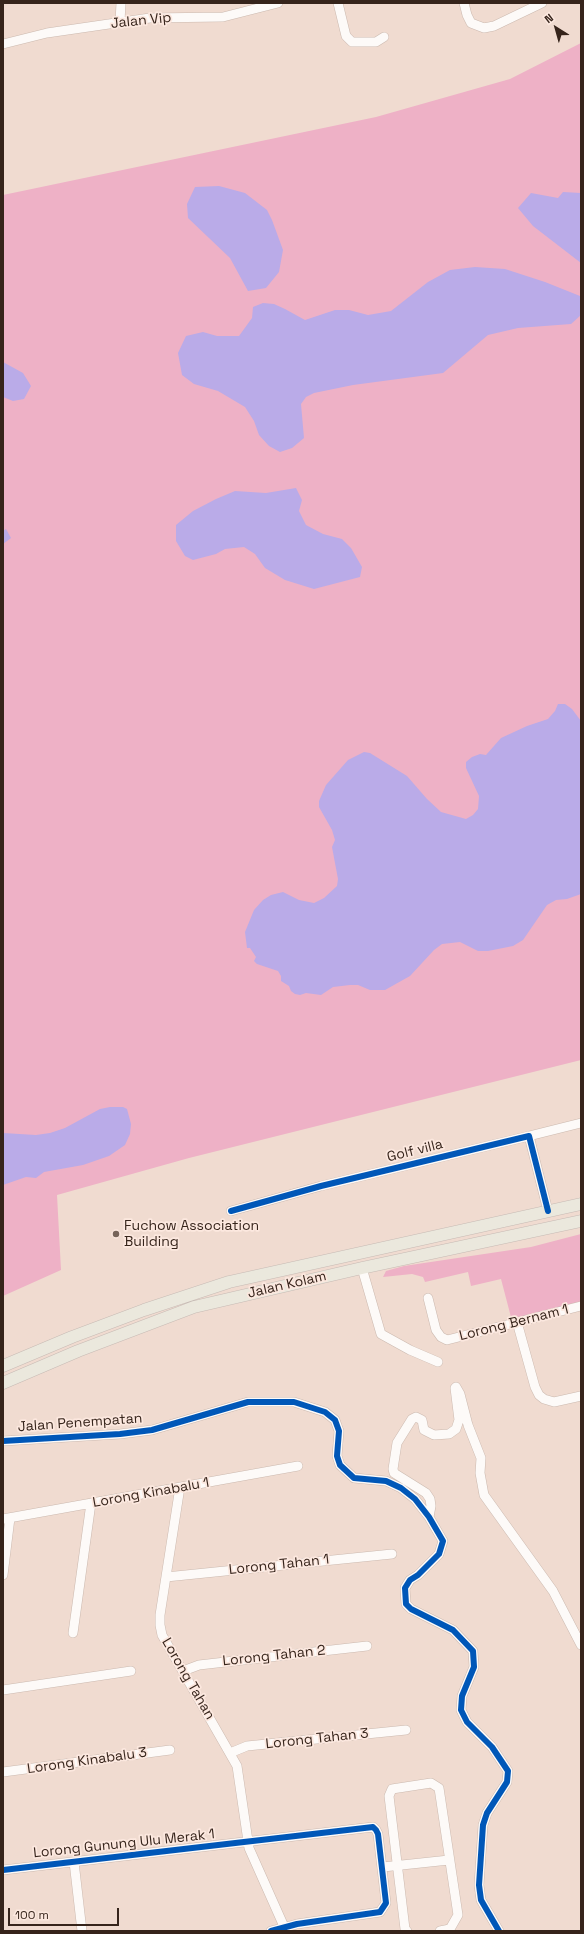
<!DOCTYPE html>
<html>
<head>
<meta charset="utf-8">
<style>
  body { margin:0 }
  #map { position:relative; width:584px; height:1934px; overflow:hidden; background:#f0dbd0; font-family:"Space Grotesk",sans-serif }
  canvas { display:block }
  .frame { position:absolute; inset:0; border:4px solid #36241b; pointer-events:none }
  .north { position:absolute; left:536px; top:8px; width:40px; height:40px; -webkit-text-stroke:3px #fce8df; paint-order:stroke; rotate:323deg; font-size:11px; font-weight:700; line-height:16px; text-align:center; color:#36241b }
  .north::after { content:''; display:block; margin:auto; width:14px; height:18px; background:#36241b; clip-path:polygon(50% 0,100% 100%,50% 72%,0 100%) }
  .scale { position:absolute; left:8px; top:1908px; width:111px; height:18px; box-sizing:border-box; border:2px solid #36241b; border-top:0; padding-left:5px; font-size:12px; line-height:14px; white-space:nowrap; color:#36241b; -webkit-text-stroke:3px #fce8df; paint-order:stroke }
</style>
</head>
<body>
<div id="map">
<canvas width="584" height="1934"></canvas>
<div class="frame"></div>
<div class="north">N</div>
<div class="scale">100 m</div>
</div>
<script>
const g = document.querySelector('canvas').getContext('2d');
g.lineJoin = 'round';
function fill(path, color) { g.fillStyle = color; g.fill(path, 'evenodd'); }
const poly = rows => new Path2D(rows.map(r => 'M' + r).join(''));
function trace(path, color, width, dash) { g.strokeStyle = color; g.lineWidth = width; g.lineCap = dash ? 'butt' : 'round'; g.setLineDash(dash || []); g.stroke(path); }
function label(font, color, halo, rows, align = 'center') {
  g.font = font + ' "Space Grotesk",sans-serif'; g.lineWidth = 3.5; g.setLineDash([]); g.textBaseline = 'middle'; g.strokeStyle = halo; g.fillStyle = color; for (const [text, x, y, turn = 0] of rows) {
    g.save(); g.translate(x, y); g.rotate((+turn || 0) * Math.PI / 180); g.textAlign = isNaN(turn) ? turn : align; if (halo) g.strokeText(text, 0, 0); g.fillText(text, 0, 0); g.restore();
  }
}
fill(poly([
  [581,43,581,1060,189,1158,57,1195,61,1270,3,1296,3,195,376,117,510,79],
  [581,1234,581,1303,512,1321,501,1279,471,1286,468,1272,425,1282,423,1277,412,1274,383,1277,386,1271,404,1266,531,1247]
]), '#eeb1c6');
fill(poly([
  [219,186,245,193,267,210,272,220,283,250,279,272,266,288,248,291,230,258,188,218,187,204,195,187],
  [563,192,581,193,581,263,533,226,518,208,531,193,558,198],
  [475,267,505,269,545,282,580,296,581,315,571,324,518,328,488,335,443,373,353,385,314,393,306,397,301,404,304,438,292,448,280,452,269,446,259,435,254,421,245,407,218,391,194,384,182,375,178,353,186,336,203,332,217,336,239,336,252,318,253,307,263,303,274,304,285,309,305,320,335,310,349,310,368,315,391,311,428,282,450,270],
  [3,362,23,373,31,386,24,399,13,401,3,397],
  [296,488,302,500,299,511,306,525,323,534,342,539,351,548,362,567,360,577,314,589,285,580,265,568,255,554,244,547,225,549,216,554,193,560,185,556,176,541,176,525,193,511,216,499,235,491,266,493],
  [6,529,11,538,3,544,3,531],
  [558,704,565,704,572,709,581,721,581,894,567,899,556,900,547,905,523,940,513,946,488,951,478,951,460,942,442,944,434,950,410,976,385,990,370,990,358,985,350,985,333,987,321,995,306,993,300,995,295,994,291,991,289,986,281,981,281,976,278,971,257,964,254,961,256,957,250,948,247,948,245,932,254,910,263,900,271,895,283,892,299,900,314,903,324,898,337,886,338,879,332,847,335,840,332,830,319,807,319,801,326,785,348,760,364,752,370,753,407,776,427,799,441,812,466,819,473,815,478,809,479,796,466,768,466,762,472,757,480,754,486,755,501,738,527,726,548,719,555,711],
  [110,1107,123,1107,127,1109,131,1124,130,1134,125,1145,109,1156,83,1165,44,1172,36,1178,26,1177,3,1185,3,1133,36,1135,50,1133,65,1128,100,1109]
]), '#baabe8');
const minor = poly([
  [338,3,346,36,352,42,376,42,384,37],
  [464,3,467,15,471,23,484,28,494,26,542,3],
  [120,22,121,3],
  [3,44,47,33,150,18,223,17,278,3],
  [529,1136,581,1123],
  [231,1211,321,1186,529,1136,548,1211],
  [362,1268,381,1334,410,1350,438,1362],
  [428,1298,436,1330,441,1337,447,1340,581,1306],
  [517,1322,535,1387,539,1395,544,1399,554,1402,581,1396],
  [3,1441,120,1434,152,1430,248,1402,294,1402,325,1412,335,1420,339,1431,337,1456,340,1465,354,1478,386,1481,401,1488,415,1499,429,1517,443,1541,439,1554,418,1575,410,1580,405,1588,406,1604,411,1609,453,1630,473,1651,474,1667,462,1696,461,1710,467,1722,492,1747,508,1771,507,1782,487,1813,483,1825,479,1885,481,1900,499,1931],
  [180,1487,160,1615,160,1625,162,1635,237,1766,249,1848,286,1931],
  [429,1517,431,1506,430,1499,426,1493,394,1473,393,1469,397,1443,412,1419,416,1417,422,1420,424,1430,434,1435,449,1434,456,1429,459,1420,455,1388,456,1387,460,1394,468,1425,481,1458,480,1473,484,1495,553,1591,581,1645],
  [3,1519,298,1466],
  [3,1575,10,1518],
  [166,1577,392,1554],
  [73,1633,91,1503],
  [183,1671,199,1665,367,1646],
  [3,1690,131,1671],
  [230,1753,247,1746,406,1730],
  [3,1772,170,1750],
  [74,1862,82,1931],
  [383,1867,449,1860],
  [3,1870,373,1827,376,1830,378,1834,386,1903,380,1912,297,1924,271,1931],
  [407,1931,405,1929,389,1796,392,1789,431,1783,439,1788,458,1915,450,1929,440,1931]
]);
const major = poly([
  [3,1366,72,1337,144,1310,229,1282,581,1204],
  [3,1383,78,1351,194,1307,362,1268,581,1221]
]);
trace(minor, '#cbb9af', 10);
trace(major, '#c6bab4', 13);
trace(minor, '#fdfaf8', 9);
trace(major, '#ebe8dd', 12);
trace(poly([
  [231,1211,321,1186,529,1136,548,1211],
  [3,1441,120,1434,152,1430,248,1402,294,1402,325,1412,335,1420,339,1431,337,1456,340,1465,354,1478,386,1481,401,1488,415,1499,429,1517,443,1541,439,1554,418,1575,410,1580,405,1588,406,1604,411,1609,453,1630,473,1651,474,1667,462,1696,461,1710,467,1722,492,1747,508,1771,507,1782,487,1813,483,1825,479,1885,481,1900,499,1931],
  [3,1870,373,1827,376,1830,378,1834,386,1903,380,1912,297,1924,271,1931]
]), '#0057b8', 6);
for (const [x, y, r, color] of [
  [116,1234,4,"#77645a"]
]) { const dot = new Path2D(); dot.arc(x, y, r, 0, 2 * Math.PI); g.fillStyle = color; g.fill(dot); trace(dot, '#fce8df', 1.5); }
label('14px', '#36241b', '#fce8df', [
  ["Jalan Vip",141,21,-6],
  ["Golf villa",415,1151,-14],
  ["Jalan Kolam",287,1285,-13],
  ["Lorong Bernam 1",514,1323,-14],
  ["Jalan Penempatan",80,1423,-4],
  ["Lorong Kinabalu 1",151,1493,-10],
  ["Lorong Tahan 1",279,1565,-6],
  ["Lorong Tahan 2",274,1656,-6],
  ["Lorong Tahan",188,1679,60],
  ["Lorong Tahan 3",317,1739,-6],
  ["Lorong Kinabalu 3",87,1761,-8],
  ["Lorong Gunung Ulu Merak 1",124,1844,-6]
]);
label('14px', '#36241b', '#fce8df', [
  ["Fuchow Association",124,1226],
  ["Building",124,1242]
], 'left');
</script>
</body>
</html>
